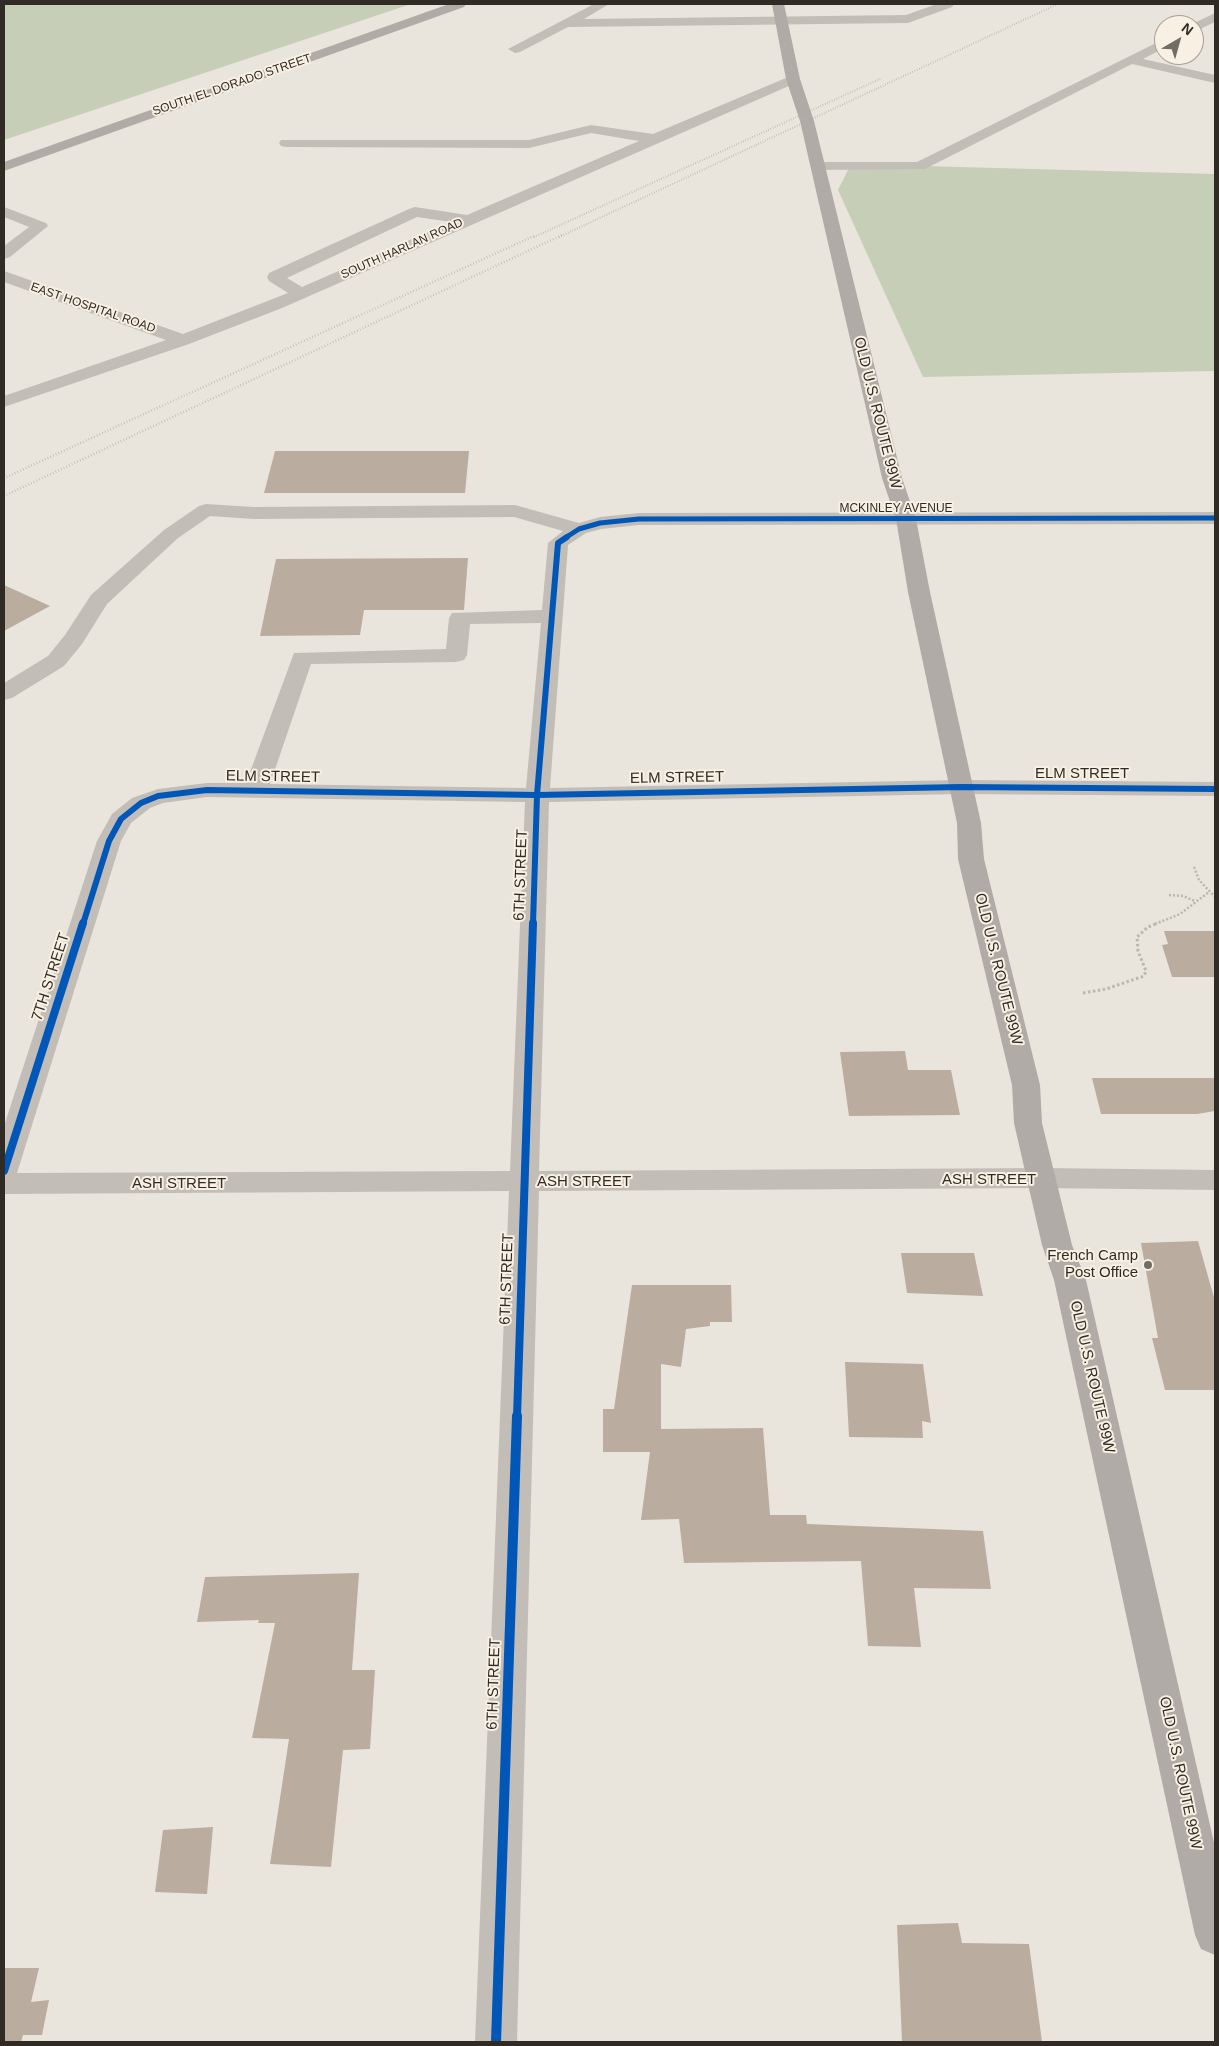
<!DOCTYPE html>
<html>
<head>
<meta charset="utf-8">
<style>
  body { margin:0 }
  #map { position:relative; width:1219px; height:2046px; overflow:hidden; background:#e9e5dd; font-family:Helvetica,sans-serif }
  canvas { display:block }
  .frame { position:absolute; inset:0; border:5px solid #312b26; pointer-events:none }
  .north { position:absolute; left:1154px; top:15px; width:50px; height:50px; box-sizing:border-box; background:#f7f0e3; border:1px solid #a8a197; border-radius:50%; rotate:38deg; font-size:14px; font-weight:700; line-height:20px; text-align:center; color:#312b26 }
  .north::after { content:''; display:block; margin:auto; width:18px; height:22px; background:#716c66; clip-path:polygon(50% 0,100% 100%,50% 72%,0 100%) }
</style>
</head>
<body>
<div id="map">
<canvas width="1219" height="2046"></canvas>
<div class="frame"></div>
<div class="north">N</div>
</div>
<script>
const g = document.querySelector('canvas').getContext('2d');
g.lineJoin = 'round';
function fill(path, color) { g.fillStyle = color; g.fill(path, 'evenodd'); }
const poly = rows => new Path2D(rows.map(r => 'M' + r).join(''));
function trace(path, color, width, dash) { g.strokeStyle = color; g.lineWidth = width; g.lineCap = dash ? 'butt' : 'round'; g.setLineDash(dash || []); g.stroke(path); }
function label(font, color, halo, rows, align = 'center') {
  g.font = font + ' Helvetica,sans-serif'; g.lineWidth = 4; g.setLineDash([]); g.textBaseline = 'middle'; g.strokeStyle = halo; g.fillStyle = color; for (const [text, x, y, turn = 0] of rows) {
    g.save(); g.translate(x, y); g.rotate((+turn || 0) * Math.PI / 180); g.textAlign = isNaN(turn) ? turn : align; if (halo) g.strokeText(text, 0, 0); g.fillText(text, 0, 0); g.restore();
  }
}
fill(poly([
  [4,4,411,4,4,140],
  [851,164,1215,174,1215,371,923,377,838,190]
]), '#c7ceb8');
fill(poly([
  [275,451,469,451,465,493,264,493],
  [468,558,464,610,364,610,360,635,260,636,276,559],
  [4,585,50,606,4,631],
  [1164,931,1215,931,1215,977,1172,977,1162,945,1168,944],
  [905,1051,908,1070,951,1070,960,1115,849,1116,840,1052],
  [1092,1078,1215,1078,1215,1111,1197,1114,1101,1114],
  [1198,1241,1215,1301,1215,1390,1165,1390,1152,1338,1158,1338,1141,1243],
  [901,1253,974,1253,983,1296,907,1293],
  [632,1285,731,1285,732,1322,710,1322,710,1326,686,1329,681,1367,661,1364,661,1429,763,1428,770,1515,806,1515,807,1524,983,1531,991,1589,914,1588,921,1647,868,1646,861,1561,684,1563,679,1519,641,1520,650,1452,603,1452,603,1409,614,1409],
  [845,1362,923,1364,931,1423,922,1421,923,1438,849,1437],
  [359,1573,352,1670,375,1670,370,1749,343,1750,331,1867,270,1864,289,1739,252,1738,275,1623,258,1623,259,1620,197,1622,205,1577],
  [213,1827,207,1894,155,1892,163,1830],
  [958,1923,962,1943,1029,1944,1042,2042,902,2042,897,1925],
  [4,1968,39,1968,31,2002,49,2000,42,2035,23,2035,21,2042,4,2042]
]), '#bbaca0');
trace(poly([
  [1194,867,1199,880,1215,897],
  [1169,895,1183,896,1195,901],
  [1155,924,1180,914,1209,892]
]), '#bbb6af', 2.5, [2, 2]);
trace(poly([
  [1083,993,1106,989,1144,976,1146,971,1138,951,1137,937,1148,927,1158,923]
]), '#bbb6af', 3, [2.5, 2.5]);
fill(poly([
  [594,4,609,4,584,19,906,15,937,4,954,4,952,7,908,23,568,27,520,52,515,53,508,49,594,4],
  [1215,13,1215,22,1194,32,1194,25,1190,25,1215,13],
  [1164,39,1164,48,1143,59,1215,75,1215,83,1132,64,925,169,817,170,810,166,817,162,917,162,1164,39],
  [793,75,800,79,798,82,282,308,189,344,4,407,4,396,166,340,4,282,4,271,183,334,288,293,269,281,267,277,269,273,409,209,415,207,467,215,639,141,591,133,529,148,286,147,281,146,279,143,281,140,529,140,591,125,653,134,793,75],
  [417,217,451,222,302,287,287,278,417,217],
  [4,207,46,223,48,226,10,257,4,259,4,246,29,227,4,217,4,207],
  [206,504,254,507,515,505,579,523,600,517,639,513,1215,512,1215,524,639,525,601,529,586,533,568,545,550,788,961,780,1215,782,1215,796,961,794,549,802,539,1171,1040,1168,1215,1170,1215,1190,1040,1188,539,1191,517,2042,475,2042,509,1191,4,1194,4,1126,97,841,112,814,132,798,158,789,207,783,246,783,294,653,446,649,449,618,452,613,542,610,548,543,563,531,514,517,254,519,210,516,178,538,107,604,82,644,64,666,12,698,4,700,4,683,48,656,65,635,91,595,164,530,199,506,206,504],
  [541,623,526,788,270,784,311,664,456,662,464,660,467,655,470,624,541,623],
  [207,797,525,802,510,1171,17,1173,121,841,131,823,150,808,163,803,207,797]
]), '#c2bdb6');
fill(poly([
  [449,4,466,4,464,7,4,171,4,162,449,4],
  [772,4,784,4,800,79,814,121,902,478,916,519,930,592,981,823,984,859,1040,1085,1042,1123,1072,1245,1086,1280,1215,1847,1215,1955,1201,1949,1195,1935,1054,1280,1042,1245,1014,1123,1012,1085,958,859,957,823,908,592,896,519,882,478,800,121,786,79,772,4]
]), '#b0aba6');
trace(poly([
  [534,237,882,78],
  [559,237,1058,4]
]), '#a9a6a1', 2, [0.5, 2]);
trace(poly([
  [4,478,536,235],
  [4,496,562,235]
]), '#a9a6a1', 2.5, [0.5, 2.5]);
trace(poly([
  [565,538,579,529,600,523,639,519,1215,518]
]), '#0057b8', 5);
trace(poly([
  [83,924,109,841,121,819,141,803,158,796,207,790,537,795,961,787,1215,789],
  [533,924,537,795,558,543,567,537]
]), '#0057b8', 6);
trace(poly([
  [4,1171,83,923],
  [517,1417,533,923]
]), '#0057b8', 8);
trace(poly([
  [496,2042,517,1416]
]), '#0057b8', 10);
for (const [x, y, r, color] of [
  [1148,1265,5,"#716c66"]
]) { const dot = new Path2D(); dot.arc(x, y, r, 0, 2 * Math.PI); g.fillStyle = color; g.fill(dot); trace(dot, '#f7f0e3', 2); }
label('12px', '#312b26', '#f7f0e3', [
  ["SOUTH EL DORADO STREET",232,85,-19],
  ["SOUTH HARLAN ROAD",402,249,-24],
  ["EAST HOSPITAL ROAD",93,308,19],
  ["MCKINLEY AVENUE",896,509]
]);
label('15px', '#312b26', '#f7f0e3', [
  ["OLD U.S. ROUTE 99W",877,413,76],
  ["ELM STREET",1082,774],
  ["ELM STREET",273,777,1],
  ["ELM STREET",677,778,-1],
  ["6TH STREET",521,875,-88],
  ["OLD U.S. ROUTE 99W",998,969,76],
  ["7TH STREET",51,977,-72],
  ["ASH STREET",989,1180],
  ["ASH STREET",584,1182],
  ["ASH STREET",179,1184],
  ["6TH STREET",507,1279,-88],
  ["OLD U.S. ROUTE 99W",1092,1377,77],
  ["6TH STREET",494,1684,-88],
  ["OLD U.S. ROUTE 99W",1180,1773,78]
]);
label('15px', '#312b26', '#f7f0e3', [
  ["French Camp",1138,1256],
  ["Post Office",1138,1273]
], 'right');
</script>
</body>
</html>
